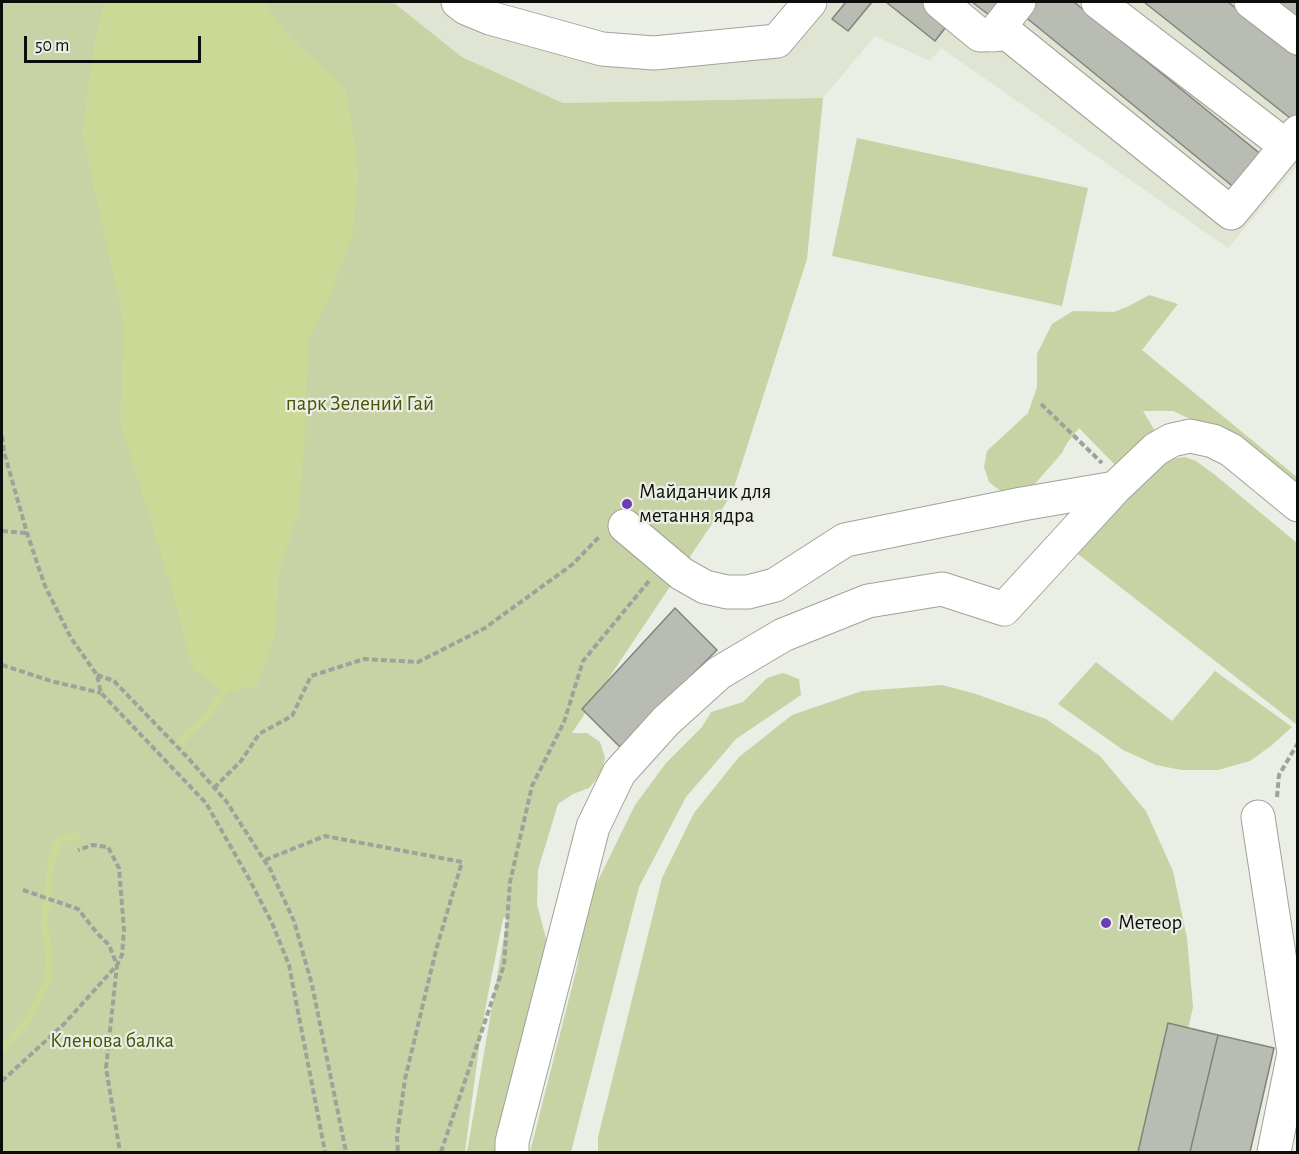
<!DOCTYPE html>
<html>
<head>
<meta charset="utf-8">
<style>
  body { margin:0 }
  #map { position:relative; width:1299px; height:1154px; overflow:hidden; background:#ebeee4; font-family:"Alegreya Sans",sans-serif }
  canvas { display:block }
  .frame { position:absolute; inset:0; border:3px solid #0d0e0b; pointer-events:none }
  .scale { position:absolute; left:24px; top:36px; width:177px; height:27px; box-sizing:border-box; border:3px solid #0d0e0b; border-top:0; padding-left:8px; font-size:18px; line-height:21px; white-space:nowrap; color:#0d0e0b; -webkit-text-stroke:4px #ebeee4; paint-order:stroke }
</style>
</head>
<body>
<div id="map">
<canvas width="1299" height="1154"></canvas>
<div class="frame"></div>
<div class="scale">50 m</div>
</div>
<script>
const g = document.querySelector('canvas').getContext('2d');
g.lineJoin = 'round';
function fill(path, color) { g.fillStyle = color; g.fill(path, 'evenodd'); }
const poly = rows => new Path2D(rows.map(r => 'M' + r).join(''));
function trace(path, color, width, dash) { g.strokeStyle = color; g.lineWidth = width; g.lineCap = dash ? 'butt' : 'round'; g.setLineDash(dash || []); g.stroke(path); }
function label(font, color, halo, rows, align = 'center') {
  g.font = font + ' "Alegreya Sans",sans-serif'; g.lineWidth = 4.5; g.setLineDash([]); g.textBaseline = 'middle'; g.strokeStyle = halo; g.fillStyle = color; for (const [text, x, y, turn = 0] of rows) {
    g.save(); g.translate(x, y); g.rotate((+turn || 0) * Math.PI / 180); g.textAlign = isNaN(turn) ? turn : align; if (halo) g.strokeText(text, 0, 0); g.fillText(text, 0, 0); g.restore();
  }
}
fill(poly([
  [393,2,443,2,488,27,785,54,831,2,1297,2,1297,166,1228,248,941,48,930,61,875,36,823,98,563,103,462,57]
]), '#dfe4d3');
fill(poly([
  [2,2,393,2,462,57,563,103,823,98,807,259,732,494,572,733,587,733,600,742,605,758,601,774,589,788,573,794,558,804,538,870,537,904,550,954,503,1152,467,1152,508,913,503,919,489,989,481,1033,465,1152,2,1152],
  [857,138,1088,188,1062,306,832,256],
  [1149,295,1178,304,1142,350,1297,477,1297,496,1216,431,1173,411,1143,411,1155,431,1116,466,1079,428,1067,443,1062,453,1033,486,1002,492,989,482,984,467,987,451,1028,413,1037,387,1037,354,1052,324,1073,311,1114,312,1129,306],
  [1185,457,1196,461,1215,475,1297,543,1297,722,1296,724,1074,551,1157,466,1171,459],
  [1096,662,1172,721,1215,671,1292,727,1272,745,1250,761,1218,770,1181,770,1156,765,1123,750,1058,704],
  [783,673,799,679,801,695,736,739,686,797,639,887,571,1152,530,1152,578,963,582,913,635,805,666,763,702,727,711,712,743,702,767,678],
  [942,685,976,694,1046,719,1100,756,1146,811,1173,871,1187,938,1193,1007,1160,1152,598,1152,598,1137,662,878,694,813,739,757,792,715,862,691]
]), '#c7d2a5');
fill(poly([
  [104,2,264,2,284,31,346,90,359,174,352,238,328,300,308,343,305,435,299,511,279,572,275,634,257,686,223,693,193,669,171,587,120,422,124,324,82,133,95,39]
]), '#cad996');
trace(poly([
  [180,741,209,714,223,693],
  [2,1050,27,1021,48,979,49,952,44,924,52,857,60,839,77,836]
]), '#cad996', 7);
const building = poly([
  [846,2,872,2,848,31,832,19,846,2],
  [886,2,922,2,949,23,935,41,886,2],
  [972,2,1006,2,993,18,972,2],
  [1034,2,1074,2,1263,156,1236,189,1023,15,1034,2],
  [1144,2,1228,2,1298,57,1298,119,1295,122,1144,2],
  [1273,2,1298,2,1298,21,1273,2],
  [675,608,717,650,620,747,582,709,675,608],
  [1168,1023,1218,1035,1190,1152,1138,1152,1168,1023],
  [1218,1035,1274,1048,1250,1152,1190,1152,1218,1035]
]);
fill(building, '#b9bcb2');
trace(building, '#81847b', 1.5);
const minor = poly([
  [458,2,466,8,490,18,602,49,654,53,777,41,810,2],
  [940,2,980,35,1008,34,1231,213,1298,132],
  [1098,2,1286,146],
  [1251,2,1298,38],
  [993,35,1019,2],
  [625,526,682,574,705,587,727,592,748,592,775,585,845,540,1022,504,1115,488],
  [1258,817,1294,1053,1274,1152],
  [512,1152,512,1142,593,827,619,773,666,721,719,673,783,635,868,601,942,589,1004,609,1115,488,1156,449,1172,440,1190,436,1213,441,1231,450,1298,505]
]);
trace(minor, '#a0a399', 35);
trace(poly([
  [1041,404,1102,463],
  [2,436,4,452,27,533,45,586,71,638,97,675,101,693,206,803,248,877,272,923,289,965,325,1152],
  [2,531,27,533],
  [2,665,51,681,101,693],
  [97,675,114,681,189,759,226,801,270,869,294,921,312,985,346,1152],
  [214,788,241,761,259,734,292,716,311,676,364,659,418,662,485,628,573,564,600,536],
  [1277,797,1279,775,1298,743],
  [265,860,325,836,462,862,436,950,405,1079,397,1137,398,1152],
  [23,890,78,909,97,933,109,945,117,965,106,1068,120,1152],
  [2,1081,64,1024,117,965,122,955,124,930,119,868,108,847,93,845,78,850],
  [441,1152,504,965,510,882,532,786,564,722,583,661,649,581]
]), '#9fa29a', 4, [6, 3]);
trace(minor, '#fff', 33);
for (const [x, y, r, color] of [
  [627,504,6,"#6e3cb3"],
  [1106,923,6,"#6e3cb3"]
]) { const dot = new Path2D(); dot.arc(x, y, r, 0, 2 * Math.PI); g.fillStyle = color; g.fill(dot); trace(dot, '#ebeee4', 2); }
label('21px', '#495407', '#ebeee4', [
  ["парк Зелений Гай",360,404],
  ["Кленова балка",112,1041]
]);
label('21px', '#0d0e0b', '#ebeee4', [
  ["Майданчик для",639,492],
  ["метання ядра",639,516],
  ["Метеор",1118,923]
], 'left');
</script>
</body>
</html>
